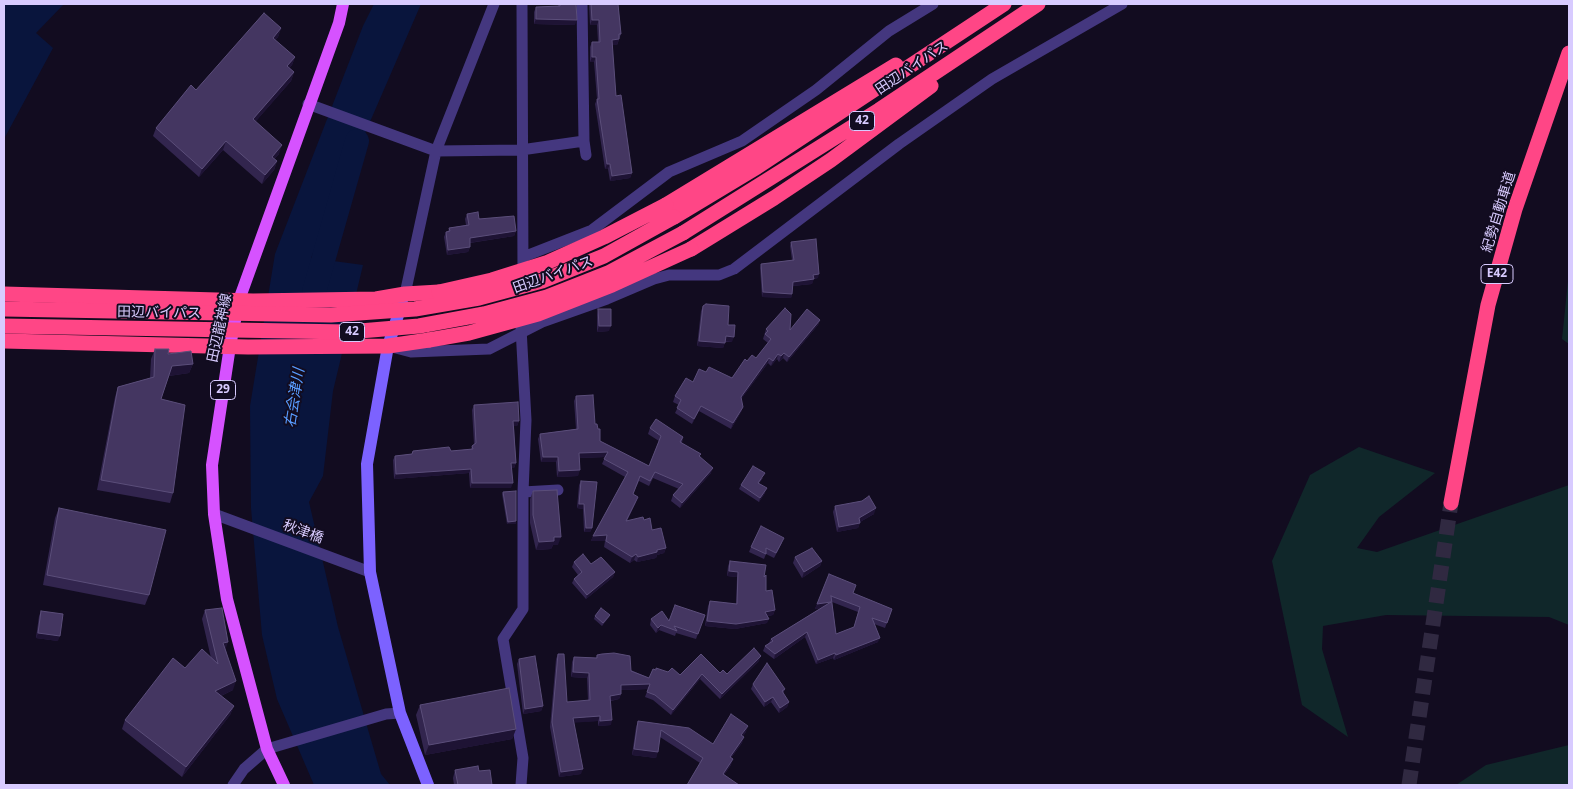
<!DOCTYPE html>
<html>
<head>
<meta charset="utf-8">
<style>
  body { margin:0 }
  #map { position:relative; width:1573px; height:789px; overflow:hidden; background:#120c20; font-family:"Open Sans",sans-serif }
  canvas { display:block }
  .frame { position:absolute; inset:0; border:5px solid #d8cbff; pointer-events:none }
</style>
</head>
<body>
<div id="map">
<canvas width="1573" height="789"></canvas>
<div class="frame"></div>
</div>
<script>
const g = document.querySelector('canvas').getContext('2d');
g.lineJoin = 'round';
function fill(path, color) { g.fillStyle = color; g.fill(path, 'evenodd'); }
const poly = rows => new Path2D(rows.map(r => 'M' + r).join(''));
function trace(path, color, width, dash) { g.strokeStyle = color; g.lineWidth = width; g.lineCap = dash ? 'butt' : 'round'; g.setLineDash(dash || []); g.stroke(path); }
function label(font, color, halo, rows, align = 'center') {
  g.font = font + ' "Open Sans","Noto Sans JP",sans-serif'; g.lineWidth = 4; g.setLineDash([]); g.textBaseline = 'middle'; g.strokeStyle = halo; g.fillStyle = color; for (const [text, x, y, turn = 0] of rows) {
    g.save(); g.translate(x, y); g.rotate((+turn || 0) * Math.PI / 180); g.textAlign = isNaN(turn) ? turn : align; if (halo) g.strokeText(text, 0, 0); g.fillText(text, 0, 0); g.restore();
  }
}
fill(poly([
  [1569,271,1569,344,1562,339],
  [1359,447,1435,473,1379,517,1357,548,1377,552,1569,485,1569,625,1549,617,1386,615,1323,626,1322,649,1348,737,1302,705,1272,561,1310,475],
  [1569,745,1569,785,1456,785,1486,765]
]), '#10272a');
fill(poly([
  [5,4,64,4,36,33,53,48,4,139],
  [374,4,421,4,311,258,363,265,333,391,323,476,309,502,338,627,381,774,390,785,314,785,277,699,262,635,251,508,250,406,275,254,363,26]
]), '#09153d');
trace(poly([
  [314,292,357,141]
]), '#09153d', 24);
trace(poly([
  [1409,785,1451,503]
]), '#302941', 15, [15, 8]);
trace(poly([
  [522,4,523,277],
  [308,104,436,151,521,150,584,141,582,4],
  [584,141,586,155],
  [523,257,592,230,669,172,742,141,816,90,889,31,933,4],
  [405,294,436,151,494,4],
  [521,328,526,420,523,492,523,609,503,639,523,758,521,785],
  [392,347,411,352,489,349,542,322,607,299,654,279,669,275,719,275,734,269,899,144,992,79,1122,4],
  [523,492,558,490],
  [214,514,370,572],
  [233,785,244,769,267,749,386,714,400,713]
]), '#44377f', 11);
trace(poly([
  [402,303,388,346,367,464,370,572,400,713,428,785]
]), '#7c62ff', 12);
trace(poly([
  [284,785,267,749,227,599,214,514,212,465,230,346,239,300,339,23,343,4]
]), '#d652ff', 12);
trace(poly([
  [666,205,896,65],
  [674,217,757,167,1004,4],
  [683,233,879,110,1038,4],
  [691,249,774,198,831,160,931,86],
  [4,294,253,301,376,299,405,294,439,292],
  [4,341,248,347,388,346,429,340],
  [1451,503,1488,305,1515,209,1569,53]
]), '#ff4686', 15);
trace(poly([
  [439,292,492,280,546,263,604,237,666,205],
  [4,309,331,315,415,309,479,298,542,281,604,256,674,217],
  [4,326,348,332,419,326,484,314,547,297,608,273,683,233],
  [429,340,469,333,538,314,612,285,691,249]
]), '#ff4686', 15);
fill(poly([
  [558,4,576,4,575,25,534,24,534,12,536,7,558,6],
  [589,4,618,4,621,34,617,45,612,45,616,96,632,173,630,178,610,181,608,169,605,169,595,104,597,99,594,62,590,62,590,47,592,42,598,42,597,25,590,25],
  [281,28,278,37,275,40,295,57,292,65,289,68,294,72,291,81,255,122,279,154,274,159,277,161,274,170,262,184,223,150,199,177,153,136,156,128,196,90],
  [467,214,516,231,514,236,470,243,470,247,468,252,447,255,444,237,446,232,448,232,449,228,466,225,465,219],
  [791,242,818,278,813,279,812,284,793,286,792,294,791,298,762,297,760,268,761,264,792,260,790,246],
  [703,306,728,325,732,342,725,342,723,348,697,346,701,311],
  [598,309,609,331,597,332,597,315],
  [820,320,818,325,787,362,783,358,779,362,777,359,771,366,768,363,741,399,743,407,741,412,731,429,699,411,692,424,675,413,679,405,673,402,675,396,706,372,732,378,747,361,756,358,768,343,763,339,766,329,790,330],
  [155,349,193,364,189,373,169,376,161,399,173,493,170,503,97,490,115,397,118,387,150,378,151,359],
  [576,396,595,424,598,429,600,441,649,466,659,441,648,434,650,428,683,437,682,443,700,456,711,473,680,508,671,501,673,495,679,489,653,478,649,486,639,481,633,494,636,502,627,521,644,520,652,530,666,548,664,553,657,555,656,558,637,562,634,560,630,563,604,547,605,541,591,541,593,536,625,477,602,464,605,457,580,458,578,476,557,477,556,462,541,462,538,439,540,434,576,429,574,401],
  [474,405,519,421,517,426,514,426,516,463,514,468,512,468,511,488,470,488,469,473,394,479,393,460,395,456,412,454,413,451,451,451,471,449,472,446,474,444,472,410],
  [763,478,759,483,765,493,759,502,739,489,741,485],
  [581,481,592,528,590,532,584,532,583,509,577,508,579,485],
  [533,491,558,545,553,545,551,549,536,550,530,523,530,499],
  [503,492,516,521,516,524,507,524,502,494],
  [835,506,874,514,860,522,858,528,837,532,833,512],
  [59,508,149,595,145,605,43,585,55,518],
  [782,543,774,558,766,554,764,559,749,552,751,547],
  [795,557,822,561,820,566,802,578,793,563],
  [730,561,764,577,766,591,775,610,773,615,768,616,767,623,735,629,705,626,708,606,710,601,736,604,737,577,727,576,728,566],
  [574,562,591,564,615,572,613,577,586,599,572,583,574,579,578,575,572,567],
  [829,574,853,593,892,609,885,628,874,624,878,642,834,660,833,658,816,664,805,637,774,659,763,651,765,646,769,643,771,639,821,608,815,609],
  [832,602,858,612,854,627,836,634],
  [205,610,226,650,233,690,221,696,234,706,230,715,182,777,122,729,125,720,185,668,211,658,202,619],
  [41,611,58,641,36,638,39,616],
  [610,615,609,617,602,626,594,619,595,616],
  [705,615,696,639,676,633,675,636,659,630,656,633,650,625,651,619,669,620],
  [558,654,567,702,588,701,587,678,571,677,572,662,574,657,596,658,597,655,649,678,668,672,680,675,720,673,727,674,759,661,720,699,700,679,671,715,653,700,645,697,648,689,621,690,621,694,619,699,611,701,611,725,598,726,598,721,574,722,581,774,559,777,550,727,556,659],
  [519,659,543,706,541,711,523,714,517,664],
  [753,684,785,689,783,694,789,702,787,707,779,713,771,702,764,707,751,689],
  [420,705,516,729,512,739,425,755,416,715],
  [638,721,713,744,746,732,743,736,742,743,731,758,731,765,724,775,700,763,660,737,656,758,632,755,636,727],
  [455,770,479,771,492,785,454,785,453,778]
]), '#32254e');
fill(poly([
  [536,19,577,20,575,25,534,24],
  [592,20,599,20,597,25,590,25],
  [281,28,278,37,269,46,273,38],
  [619,39,617,45,610,45,612,40],
  [295,57,292,65,284,75,287,66],
  [592,57,596,57,594,62,590,62],
  [294,72,291,81,250,128,253,119],
  [226,141,223,150,199,177,202,169],
  [282,145,279,154,268,165,272,157],
  [277,161,274,170,262,184,265,175],
  [607,164,610,164,608,169,605,169],
  [632,173,630,178,610,181,612,176],
  [516,231,514,236,468,243,470,238],
  [470,247,468,252,447,255,448,250],
  [819,274,818,278,811,279,813,275],
  [814,279,812,284,792,286,793,282],
  [763,292,792,294,791,298,762,297],
  [820,320,818,325,787,362,789,357],
  [599,326,611,326,609,331,597,332],
  [726,336,734,337,732,342,724,341],
  [699,341,725,343,723,348,697,346],
  [784,353,783,358,779,362,781,356],
  [778,354,777,359,771,366,773,361],
  [769,358,768,363,739,402,741,397],
  [193,364,189,373,168,376,172,366],
  [701,406,699,411,692,424,694,419],
  [743,407,741,412,731,429,733,423],
  [513,421,519,421,517,426,512,426],
  [608,452,606,457,578,458,579,453],
  [543,457,558,457,556,462,541,462],
  [511,463,516,463,514,468,510,468],
  [713,468,711,473,680,508,682,503],
  [471,469,469,473,394,479,396,474],
  [580,470,578,476,557,477,559,471],
  [472,483,513,483,511,488,470,488],
  [767,488,765,493,759,502,760,498],
  [638,497,636,502,624,526,626,521],
  [579,504,584,504,583,509,577,508],
  [876,508,874,514,858,523,860,523,858,528,837,532,839,527,859,518],
  [516,521,516,524,507,524,508,522],
  [586,528,592,528,590,532,584,532],
  [607,535,605,541,591,541,593,536],
  [554,537,561,537,558,545,553,545,551,549,536,550,539,542],
  [666,548,664,553,657,555,656,558,637,562,638,557,657,550],
  [636,554,634,560,630,563,632,557],
  [822,561,820,566,802,578,804,572],
  [729,571,738,572,737,577,727,576],
  [615,572,613,577,586,599,587,595],
  [831,602,829,607,815,609,817,604],
  [775,610,773,615,763,617,765,612],
  [769,619,767,623,735,629,705,626,707,621],
  [661,625,659,630,656,633,658,628],
  [807,632,805,637,774,659,775,654],
  [38,633,60,636,58,641,36,638],
  [880,638,878,642,834,660,836,655],
  [228,642,225,651,223,643],
  [835,653,833,658,816,664,818,660],
  [761,656,759,661,720,699,722,694],
  [573,672,589,673,587,678,571,677],
  [702,674,700,679,671,715,673,710],
  [236,681,233,690,212,700,215,691],
  [650,684,648,689,619,690,621,685],
  [621,694,619,699,608,701,610,696],
  [773,697,771,702,764,707,765,702],
  [789,702,787,707,779,713,780,708],
  [234,706,230,715,182,777,186,767],
  [543,706,541,711,523,714,525,709],
  [600,716,598,721,571,723,573,718],
  [612,720,611,725,598,726,600,721],
  [748,726,746,732,739,741,741,735],
  [516,729,512,739,425,755,429,745],
  [744,737,742,743,728,762,730,757],
  [634,749,658,752,656,758,632,755],
  [733,759,731,765,721,780,723,774],
  [583,769,581,774,559,777,561,772]
]), '#1e1334');
const building = poly([
  [560,4,576,4,577,20,536,19,536,7,560,6,560,4],
  [591,4,618,4,621,34,619,34,619,39,612,40,616,96,621,95,632,173,612,176,610,164,607,164,597,99,599,99,596,57,592,57,592,42,600,42,599,20,592,20,591,4],
  [264,13,281,28,273,38,295,57,287,66,294,72,253,119,282,145,272,157,277,161,265,175,226,141,202,169,156,128,191,85,196,90,264,13],
  [478,212,479,219,514,216,516,231,470,238,470,247,448,250,446,232,450,231,449,228,469,225,467,214,478,212],
  [816,239,819,274,813,275,814,279,793,282,792,294,763,292,761,264,794,260,791,242,816,239],
  [706,304,729,306,728,325,735,325,734,337,726,336,725,343,699,341,703,306,706,304],
  [785,308,791,314,790,330,807,309,820,320,789,357,784,353,781,356,778,354,773,361,769,358,741,397,743,407,733,423,701,406,694,419,677,408,681,400,675,396,686,378,693,382,699,369,706,372,709,367,732,378,745,359,747,361,752,355,756,358,771,339,765,334,768,331,766,329,785,308],
  [598,309,611,309,611,326,599,326,598,309],
  [155,349,169,349,168,354,191,351,193,364,172,366,161,399,185,405,173,493,101,480,118,387,154,377,155,349],
  [593,395,595,424,597,424,598,429,600,429,600,441,649,466,661,436,650,428,656,419,683,437,680,442,701,454,699,456,713,468,682,503,673,495,683,484,655,472,650,481,640,476,633,494,638,497,626,521,643,517,644,520,650,518,652,530,661,528,666,548,657,550,657,552,638,557,636,554,632,557,606,541,607,535,593,536,628,472,604,459,608,452,579,453,580,470,559,471,558,457,543,457,540,434,578,429,576,396,593,395],
  [518,402,519,421,513,421,516,463,511,463,513,483,472,483,471,469,396,474,395,456,412,454,413,451,449,447,451,451,473,449,472,446,476,443,474,405,518,402],
  [753,466,765,473,758,483,767,488,760,498,741,485,753,466],
  [581,481,597,482,592,528,586,528,584,504,579,504,581,481],
  [557,490,561,537,554,537,554,541,539,542,533,515,533,491,557,490],
  [516,491,516,521,508,522,503,492,516,491],
  [869,496,876,508,859,518,860,523,839,527,835,506,862,501,869,496],
  [59,508,166,530,149,595,47,575,59,508],
  [761,526,784,538,776,553,766,548,766,554,751,547,761,526],
  [812,548,822,561,804,572,795,557,812,548],
  [583,554,591,564,601,557,615,572,587,595,574,579,582,572,574,562,583,554],
  [730,561,766,565,764,577,766,575,766,591,772,590,775,610,765,612,769,619,736,624,707,621,710,601,737,604,738,572,729,571,730,561],
  [829,574,856,585,853,593,892,609,887,623,872,618,880,638,836,655,835,653,818,660,807,632,775,654,765,646,773,641,771,639,831,602,817,604,829,574],
  [831,596,860,607,854,627,836,634,831,596],
  [675,605,705,615,698,634,674,626,677,631,661,625,658,628,651,619,662,611,669,621,675,605],
  [222,608,228,642,223,643,236,681,215,691,234,706,186,767,125,720,173,658,185,668,202,649,218,664,205,610,222,608],
  [601,608,610,615,603,623,595,616,601,608],
  [41,611,63,614,60,636,38,633,41,611],
  [754,648,761,656,722,694,702,674,673,710,655,695,647,692,650,684,621,685,621,694,610,696,612,720,600,721,600,716,573,718,583,769,561,772,552,722,558,654,564,654,567,702,590,700,589,673,573,672,574,657,597,658,597,655,602,654,614,653,630,656,631,671,649,678,653,669,656,670,656,668,668,672,672,668,680,675,701,654,720,673,723,670,727,674,754,648],
  [535,656,543,706,525,709,519,659,535,656],
  [767,663,785,689,782,691,789,702,780,708,773,697,765,702,753,684,767,663],
  [509,688,516,729,429,745,420,705,509,688],
  [731,714,748,726,741,735,744,737,730,757,733,759,723,774,739,785,687,785,703,758,661,730,658,752,634,749,638,721,689,728,713,744,731,714],
  [478,766,479,771,490,770,492,785,458,785,455,770,478,766]
]);
fill(building, '#443661');
trace(building, '#5b4e7a', 1);
for (const [x, y, w] of [
  [862,121,25],
  [1497,274,32],
  [352,332,25],
  [223,390,25]
]) { const box = new Path2D(); box.roundRect(x - w / 2, y - 9.5, w, 19, 4); g.fillStyle = '#120c20'; g.fill(box); trace(box, '#d8cbff', 1); }
label('bold 12px', '#d8cbff', null, [
  ["42",862,121],
  ["E42",1497,274],
  ["42",352,332],
  ["29",223,390]
]);
label('14px', '#d8cbff', '#120c20', [
  ["田辺バイパス",912,68,-34],
  ["紀勢自動車道",1499,212,-73],
  ["田辺バイパス",553,275,-20],
  ["田辺バイパス",159,313,1],
  ["田辺龍神線",220,328,-78],
  ["秋津橋",303,532,20]
]);
label('italic 15px', '#599cff', '#120c20', [
  ["右会津川",295,398,-81]
]);
</script>
</body>
</html>
